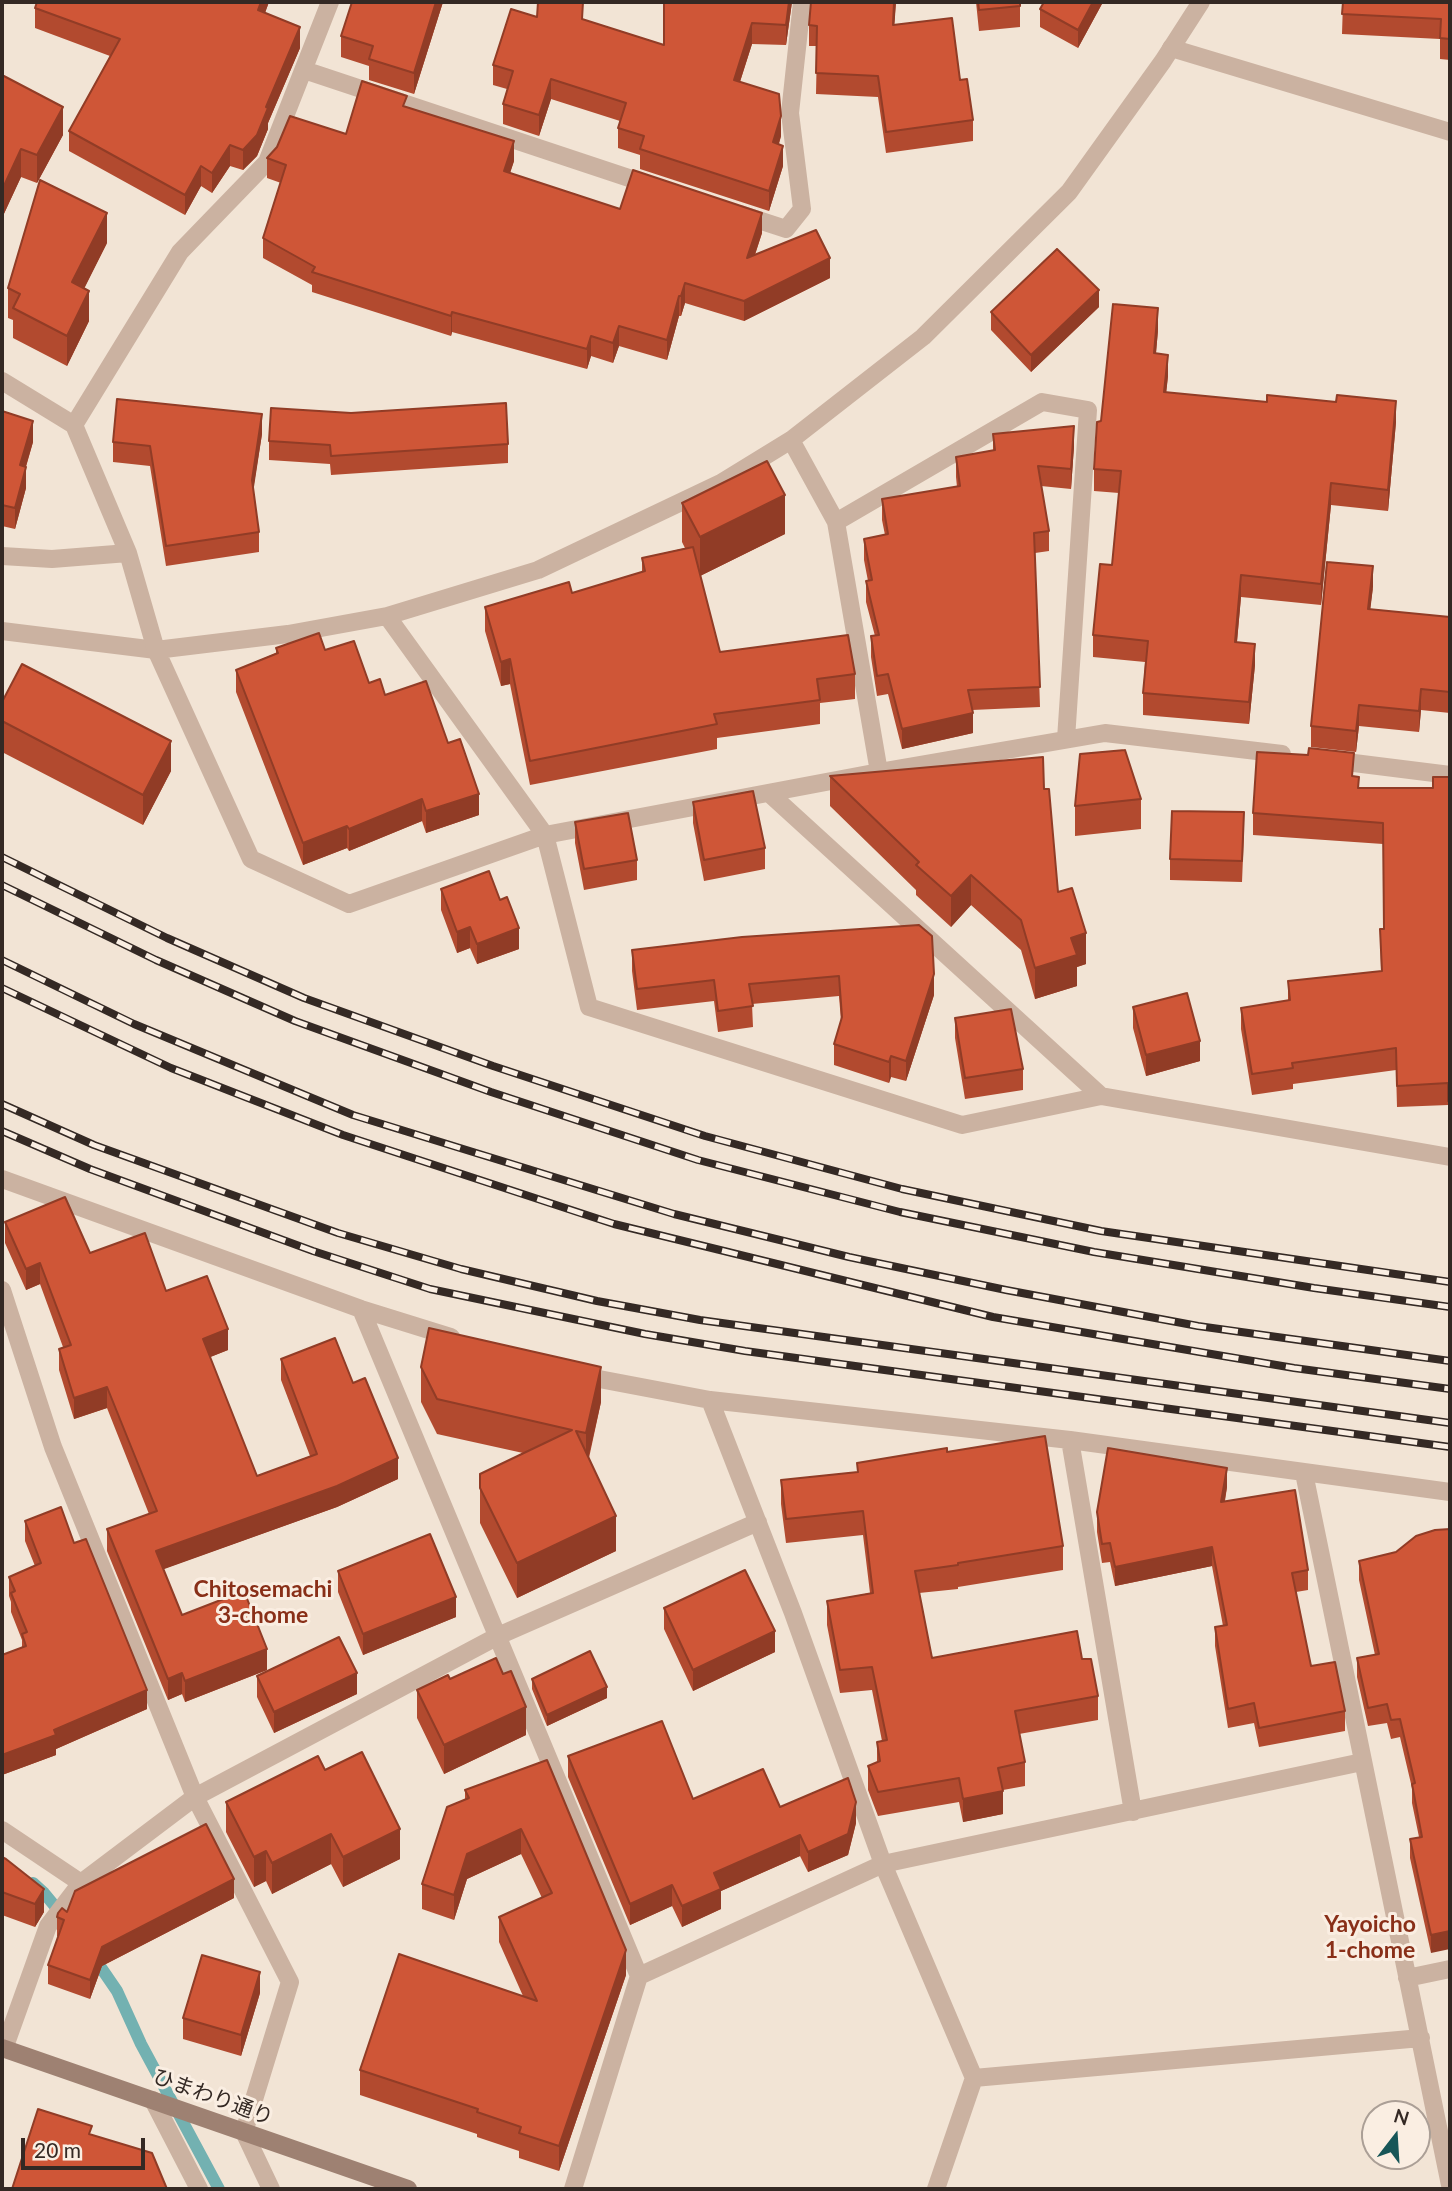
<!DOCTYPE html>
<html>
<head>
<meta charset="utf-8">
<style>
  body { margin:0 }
  #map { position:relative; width:1452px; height:2191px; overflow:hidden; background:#f2e4d5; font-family:Lato,sans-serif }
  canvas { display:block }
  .frame { position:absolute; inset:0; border:4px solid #342924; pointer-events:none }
  .north { position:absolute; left:1361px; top:2100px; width:70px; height:70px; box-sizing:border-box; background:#faeee2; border:2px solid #ab9f96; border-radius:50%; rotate:17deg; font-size:19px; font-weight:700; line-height:28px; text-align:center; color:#342924 }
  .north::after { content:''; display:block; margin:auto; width:24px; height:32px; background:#175658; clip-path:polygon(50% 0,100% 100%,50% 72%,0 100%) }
  .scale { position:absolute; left:21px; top:2138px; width:124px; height:32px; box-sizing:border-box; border:4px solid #342924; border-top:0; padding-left:9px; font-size:21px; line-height:24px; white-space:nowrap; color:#342924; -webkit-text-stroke:5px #faeee2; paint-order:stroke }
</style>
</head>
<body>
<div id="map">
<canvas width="1452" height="2191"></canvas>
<div class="frame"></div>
<div class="north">N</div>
<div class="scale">20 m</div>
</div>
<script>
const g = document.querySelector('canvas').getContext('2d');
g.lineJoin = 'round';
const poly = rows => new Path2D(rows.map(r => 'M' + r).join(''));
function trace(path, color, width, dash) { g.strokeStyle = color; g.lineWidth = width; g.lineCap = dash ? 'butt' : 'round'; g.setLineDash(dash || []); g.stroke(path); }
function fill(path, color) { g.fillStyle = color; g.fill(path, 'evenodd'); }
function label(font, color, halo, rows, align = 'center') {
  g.font = font + ' Lato,"Noto Sans JP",sans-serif'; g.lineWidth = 6; g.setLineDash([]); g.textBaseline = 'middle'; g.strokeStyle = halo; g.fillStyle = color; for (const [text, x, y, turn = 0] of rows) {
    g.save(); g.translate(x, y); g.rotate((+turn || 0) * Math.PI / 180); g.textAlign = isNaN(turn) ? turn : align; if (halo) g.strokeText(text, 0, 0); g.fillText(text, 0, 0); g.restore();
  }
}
trace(poly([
  [33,1883,44,1893,63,1916],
  [93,1956,117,1991,141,2044,219,2189]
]), '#73b1b1', 12);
trace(poly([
  [1171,48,1450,132],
  [2,631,156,650]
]), '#cbb2a1', 18);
trace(poly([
  [304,70,653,186],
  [740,214,786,229,802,209,790,113,802,2],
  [2,381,74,425,128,553,156,650,251,859,349,904,545,835,879,772,1105,733,1282,754],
  [74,425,180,252,267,162,330,2],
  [791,440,836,522,879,772],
  [836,522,1042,402,1088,410,1066,739],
  [2,556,52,559,128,553],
  [387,616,545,835,589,1007,962,1125,1101,1096],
  [156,650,288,634,387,616,538,570,721,483,791,440,923,337,1069,192,1163,61,1201,2],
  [1330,760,1450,775],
  [769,793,1101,1096,1450,1157],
  [2,1179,361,1309,451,1337],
  [2,1290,53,1447,195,1797,290,1982,244,2132,271,2189],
  [361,1309,639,1976,573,2189],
  [578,1375,710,1400,1070,1440,1450,1492],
  [710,1400,793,1613,883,1864,974,2078,936,2189],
  [1070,1440,1133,1812],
  [1304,1473,1450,2185],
  [2,1830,81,1883],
  [639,1976,883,1864,1362,1762],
  [1407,1978,1450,1969],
  [4,2049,48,1926,81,1883,195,1797,498,1636,758,1522],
  [974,2078,1421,2038],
  [153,2100,199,2189]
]), '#cbb2a1', 18);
trace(poly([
  [2,2048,408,2189]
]), '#9e8172', 18);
const rail = poly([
  [2,857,167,938,304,998,493,1066,705,1136,902,1189,1101,1231,1450,1282],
  [2,885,156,960,295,1021,491,1092,698,1160,900,1212,1094,1252,1314,1288,1450,1307],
  [2,960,134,1024,353,1115,674,1214,849,1257,1006,1290,1198,1326,1450,1361],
  [2,988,171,1068,343,1135,614,1224,993,1317,1294,1368,1450,1389],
  [2,1104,94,1145,338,1233,461,1269,597,1301,700,1320,1450,1423],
  [2,1131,90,1169,313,1251,430,1289,645,1334,745,1351,1450,1447]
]);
trace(rail, '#342924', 8);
trace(rail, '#faeee2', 5, [16]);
fill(poly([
  [37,2,269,2,265,13,300,48,268,123,268,129,257,156,243,170,230,166,212,193,201,186,185,215,69,151,69,131,110,56,35,28,35,8],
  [443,2,414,94,369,80,369,66,341,57,341,36],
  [792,2,786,45,752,44,740,82,781,136,779,144,783,166,769,211,640,169,640,155,618,148,618,128,620,121,551,99,539,136,503,124,503,104,507,89,493,85,493,65,537,17,583,19,664,45],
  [811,2,896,2,894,25,960,80,973,120,973,141,886,153,878,97,816,94,817,46,809,46,809,25],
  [976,2,1020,2,1020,27,979,31],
  [1044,2,1103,2,1078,48,1040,27,1040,9],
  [1343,2,1450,2,1450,60,1440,59,1440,39,1342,34],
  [2,75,63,135,37,183,21,177,2,218],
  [407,108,514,161,510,173,620,209,762,233,755,255,830,278,744,321,685,303,681,316,679,316,667,360,619,346,613,363,591,356,587,369,452,332,451,336,312,292,312,285,263,258,263,238,281,183,267,178,267,158,346,134],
  [107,243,84,288,89,321,67,366,13,338,13,320,8,318,8,288],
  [1099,307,1031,372,991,330,991,312],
  [1158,330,1156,353,1168,376,1166,392,1396,422,1388,511,1331,505,1321,605,1241,597,1237,642,1255,665,1249,724,1143,715,1143,693,1145,662,1093,657,1093,635,1112,565,1119,493,1094,491,1094,469,1101,421],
  [2,411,33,442,26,467,26,488,15,529,2,526],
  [262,434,253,490,259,532,259,552,166,566,150,466,113,462,113,442],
  [993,434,1074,446,1071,489,1041,486,1049,531,1049,551,1035,553,1040,707,972,710,973,733,902,749,888,694,877,696,871,657,871,636,875,636,866,602,866,581,868,581,864,560,864,539,885,535,882,520,882,499,957,487,956,477,956,457,993,450],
  [269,441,508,444,508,463,331,475,330,464,269,460],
  [682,503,785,534,700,576,720,652,855,674,855,699,820,703,820,724,717,738,717,749,530,785,510,684,501,686,485,631,485,607,572,593,642,572,642,558,685,548,682,542],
  [1373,587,1370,609,1450,617,1450,713,1421,710,1419,732,1359,726,1356,752,1311,747,1311,726],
  [276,648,325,650,448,743,479,815,426,833,422,821,349,851,347,848,303,865,236,692,236,670,276,653],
  [2,702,171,771,143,825,2,752],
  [1308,755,1354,776,1359,788,1433,788,1450,777,1450,1122,1448,1122,1448,1105,1397,1107,1396,1070,1293,1084,1293,1089,1252,1095,1241,1029,1241,1008,1288,1001,1288,981,1381,971,1380,929,1384,929,1383,844,1253,835,1253,813],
  [830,776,1044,789,1058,892,1086,964,1077,967,1077,986,1035,999,1021,950,971,905,951,927,916,895,916,890,830,806],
  [1141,799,1141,829,1075,836,1075,806],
  [693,802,765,848,765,869,704,881,693,823],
  [575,822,637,860,637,880,584,890,575,843],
  [1244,833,1242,882,1170,880,1170,859],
  [441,889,519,949,477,964,470,948,457,953,441,910],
  [742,937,934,995,906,1081,891,1077,889,1083,834,1065,834,1044,841,1021,839,996,752,1004,753,1027,718,1032,714,1001,637,1010,632,971,632,950],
  [1133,1007,1200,1061,1146,1076,1133,1028],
  [955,1018,1023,1069,1023,1090,965,1099,955,1038],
  [5,1222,90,1253,166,1291,228,1350,210,1357,257,1476,310,1456,281,1380,281,1359,353,1383,398,1479,337,1507,163,1569,182,1615,267,1670,185,1702,182,1694,168,1700,107,1551,107,1529,149,1514,107,1408,74,1419,59,1370,59,1349,63,1347,40,1284,26,1290,5,1243],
  [421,1367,601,1402,589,1458,616,1551,517,1598,480,1523,480,1474,523,1453,437,1434,421,1402],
  [947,1452,1063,1546,1063,1570,958,1587,958,1589,919,1593,932,1658,1082,1659,1098,1696,1098,1720,1019,1734,1025,1762,1025,1786,1003,1790,1003,1814,963,1822,959,1802,878,1816,868,1790,868,1766,877,1763,877,1742,882,1741,872,1690,840,1693,827,1625,827,1601,870,1593,863,1535,786,1543,781,1504,781,1480,857,1473,857,1463],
  [1227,1487,1225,1501,1308,1570,1308,1590,1296,1592,1311,1666,1345,1711,1345,1731,1259,1747,1254,1723,1228,1728,1215,1646,1215,1627,1223,1626,1212,1566,1115,1586,1110,1562,1102,1563,1097,1532,1097,1512],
  [25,1521,74,1543,147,1709,56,1749,56,1755,2,1775,2,1655,22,1648,22,1640,11,1612,11,1602,9,1596,9,1577,35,1566,25,1541],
  [1435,1530,1431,1953,1410,1858,1410,1839,1419,1837,1412,1803,1412,1788,1400,1737,1391,1739,1387,1723,1368,1726,1357,1677,1357,1658,1375,1655,1359,1580,1359,1561,1396,1552],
  [338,1571,456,1617,363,1655,338,1592],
  [664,1608,775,1652,693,1691,664,1629],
  [257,1676,357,1694,274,1733,257,1697],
  [532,1679,607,1698,547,1726,532,1689],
  [417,1690,526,1735,444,1774,417,1718],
  [568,1756,693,1799,780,1807,856,1823,848,1855,808,1872,800,1856,721,1891,721,1909,682,1927,672,1906,630,1925,568,1777],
  [547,1760,626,1975,559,2171,519,2158,519,2151,477,2137,477,2134,360,2095,360,2070,523,1996,499,1942,499,1917,542,1898,521,1854,467,1879,454,1920,422,1909,422,1884,465,1799,465,1790],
  [325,1770,400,1859,343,1887,331,1864,272,1894,266,1881,254,1887,226,1832,226,1802],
  [2,1857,44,1912,35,1927,2,1915],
  [234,1898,102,1966,90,1999,48,1984,48,1965,58,1936,57,1936,57,1917,67,1912],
  [260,1993,241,2056,183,2039,183,2018]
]), '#b24a2f');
fill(poly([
  [261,2,269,2,258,31,258,10],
  [436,2,443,2,414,94,414,73],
  [789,2,792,2,786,45,786,25],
  [894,2,896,2,893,46,893,25],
  [1093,2,1103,2,1078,48,1078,30],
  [752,23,752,44,734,100,734,80],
  [300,27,300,48,268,123,268,129,257,156,243,170,243,150,266,107],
  [551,79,551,99,539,136,539,115],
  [63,107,63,135,37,183,37,155],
  [781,116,781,136,773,162,773,142],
  [514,141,514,161,504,191,504,171],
  [230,145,230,166,212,193,212,173],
  [783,146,783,166,769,211,769,191],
  [21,149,21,177,2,218,2,190],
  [201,166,201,186,185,215,185,195],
  [107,213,107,243,72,313,72,282],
  [762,213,762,233,747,278,747,258],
  [830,258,830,278,744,321,744,301],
  [685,283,685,303,681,316,681,296],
  [1099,290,1099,307,1031,372,1031,355],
  [89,291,89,321,67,366,67,336],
  [679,296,679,316,667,360,667,340],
  [1158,308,1158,330,1154,375,1154,353],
  [452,312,452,332,451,336,451,316],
  [619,326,619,346,613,363,613,343],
  [591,336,591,356,587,369,587,349],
  [1168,355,1168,376,1164,414,1164,392],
  [1396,401,1396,422,1388,511,1388,490],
  [262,414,262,434,252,500,252,480],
  [33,421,33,442,20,486,20,465],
  [1074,426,1074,446,1071,489,1071,469],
  [26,467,26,488,15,529,15,508],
  [1331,483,1331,505,1321,605,1321,584],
  [785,495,785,534,700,576,700,537],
  [1373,566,1373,587,1368,629,1368,609],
  [1241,575,1241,597,1235,663,1235,642],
  [1255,644,1255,665,1249,724,1249,702],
  [510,659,510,684,501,686,501,662],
  [1421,689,1421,710,1419,732,1419,711],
  [1359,705,1359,726,1356,752,1356,731],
  [973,713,973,733,902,749,902,729],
  [171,741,171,771,143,825,143,795],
  [479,794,479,815,426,833,426,811],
  [422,799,422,821,349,851,349,829],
  [347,826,347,848,303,865,303,843],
  [971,875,971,905,951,927,951,896],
  [470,927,470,948,457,953,457,932],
  [519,928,519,949,477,964,477,944],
  [1086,933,1086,964,1077,967,1077,986,1035,999,1035,968,1071,938],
  [934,974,934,995,906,1081,906,1061],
  [1200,1041,1200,1061,1146,1076,1146,1055],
  [891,1056,891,1077,889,1083,889,1062],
  [40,1263,40,1284,26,1290,26,1269],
  [228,1329,228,1350,203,1360,203,1339],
  [601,1367,601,1402,586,1468,586,1433],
  [107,1387,107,1408,74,1419,74,1398],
  [398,1458,398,1479,337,1507,156,1572,156,1551],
  [1227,1468,1227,1487,1221,1521,1221,1502],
  [616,1516,616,1551,517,1598,517,1563],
  [1212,1547,1212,1566,1115,1586,1115,1567],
  [456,1597,456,1617,363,1655,363,1634],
  [775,1631,775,1652,693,1691,693,1670],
  [267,1649,267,1670,185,1702,185,1681],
  [182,1673,182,1694,168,1700,168,1679],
  [357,1673,357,1694,274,1733,274,1712],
  [607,1687,607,1698,547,1726,547,1715],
  [147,1690,147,1709,56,1749,56,1755,2,1775,2,1755,54,1730],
  [526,1707,526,1735,444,1774,444,1745],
  [1003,1791,1003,1814,963,1822,963,1799],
  [856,1802,856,1823,848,1855,808,1872,808,1852],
  [400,1829,400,1859,343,1887,343,1857],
  [521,1829,521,1854,467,1879,454,1920,454,1895,467,1854],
  [331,1834,331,1864,272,1894,272,1863],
  [800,1835,800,1856,721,1891,721,1909,682,1927,682,1906,714,1873],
  [266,1851,266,1881,254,1887,254,1857],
  [234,1879,234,1898,102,1966,90,1999,90,1980,102,1947],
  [672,1885,672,1906,630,1925,630,1904],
  [44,1889,44,1912,35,1927,35,1904],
  [1450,1931,1450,1949,1431,1953,1431,1935],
  [626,1950,626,1975,559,2171,559,2146],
  [260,1972,260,1993,241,2056,241,2035]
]), '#913c26');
const building = poly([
  [37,2,261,2,258,10,300,27,266,107,268,108,257,135,243,150,230,145,212,173,201,166,185,195,69,131,120,39,35,8,37,2],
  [352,2,436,2,414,73,369,59,373,46,341,36,352,2],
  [538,2,583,2,582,19,664,45,664,2,789,2,786,25,752,23,734,80,779,94,781,116,773,142,783,146,769,191,640,149,644,136,618,128,626,103,551,79,539,115,503,104,513,71,493,65,511,9,537,17,538,2],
  [811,2,894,2,893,25,952,18,960,80,967,79,973,120,886,132,878,76,816,73,817,26,809,25,811,2],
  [978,2,1020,2,1020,6,979,10,978,2],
  [1044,2,1093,2,1078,30,1040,9,1044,2],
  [1343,2,1450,2,1450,39,1440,38,1441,19,1342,14,1343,2],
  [2,75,63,107,37,155,21,149,2,190,2,75],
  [362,81,407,96,403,106,514,141,504,171,620,209,633,170,762,213,747,258,816,230,830,258,744,301,685,283,681,296,679,296,667,340,619,326,613,343,591,336,587,349,452,312,451,316,312,272,315,267,263,238,286,165,267,158,277,147,290,116,346,134,362,81],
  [40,180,107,213,72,282,89,291,67,336,13,308,20,294,8,288,40,180],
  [1057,249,1099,290,1031,355,991,312,1057,249],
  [1113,304,1158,308,1154,353,1168,355,1164,392,1267,402,1267,395,1336,402,1337,395,1396,401,1388,490,1331,483,1321,584,1241,575,1235,642,1255,644,1249,702,1143,693,1148,641,1093,635,1100,564,1112,565,1121,471,1094,469,1097,422,1101,421,1113,304],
  [117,399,262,414,252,480,259,532,166,546,150,446,113,442,117,399],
  [506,403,508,444,331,456,330,445,269,441,271,408,351,413,506,403],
  [2,411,33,421,20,465,26,467,15,508,2,505,2,411],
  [1074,426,1071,469,1038,466,1049,531,1034,533,1040,687,968,690,973,713,902,729,888,674,877,676,871,636,879,635,866,581,872,580,864,539,888,534,882,499,960,486,956,457,995,450,993,434,1074,426],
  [767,461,785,495,700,537,682,503,767,461],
  [693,547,720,652,848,635,855,674,817,679,820,700,714,714,717,724,530,761,510,659,501,662,485,607,569,582,572,593,645,571,642,558,693,547],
  [1327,562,1373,566,1368,609,1450,617,1450,692,1421,689,1419,711,1359,705,1356,731,1311,726,1327,562],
  [319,633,325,650,354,641,369,683,380,679,385,695,426,681,448,743,460,739,479,794,426,811,422,799,349,829,347,826,303,843,236,670,278,653,276,648,319,633],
  [22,664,171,741,143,795,2,721,2,702,22,664],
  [1309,748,1354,753,1352,776,1359,777,1358,788,1433,788,1433,777,1450,777,1450,1100,1448,1101,1448,1083,1397,1086,1396,1048,1292,1063,1293,1068,1252,1074,1241,1008,1290,1000,1288,981,1382,971,1380,929,1384,929,1383,823,1253,813,1257,752,1308,755,1309,748],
  [1125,750,1141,799,1075,806,1080,754,1125,750],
  [1043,757,1044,789,1049,789,1058,892,1072,888,1086,933,1071,938,1077,955,1035,968,1021,920,971,875,951,896,916,865,919,862,830,776,1043,757],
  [753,791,765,848,704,860,693,802,753,791],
  [1172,811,1244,812,1242,861,1170,859,1172,811],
  [628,813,637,860,584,869,575,822,628,813],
  [489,871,500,900,507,897,519,928,477,944,470,927,457,932,441,889,489,871],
  [919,925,932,936,934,974,906,1061,891,1056,889,1062,834,1044,842,1017,839,976,749,984,753,1006,718,1011,714,980,637,989,632,950,742,937,919,925],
  [1187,993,1200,1041,1146,1055,1133,1007,1187,993],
  [1011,1009,1023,1069,965,1078,955,1018,1011,1009],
  [65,1197,90,1253,145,1233,166,1291,207,1276,228,1329,203,1339,257,1476,317,1454,281,1359,335,1338,353,1383,365,1378,398,1458,337,1486,156,1551,182,1615,244,1591,267,1649,185,1681,182,1673,168,1679,107,1529,157,1511,107,1387,74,1398,59,1349,71,1345,40,1263,26,1269,5,1222,65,1197],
  [429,1328,601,1367,586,1433,576,1431,616,1516,517,1563,480,1488,480,1474,572,1430,437,1399,421,1367,429,1328],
  [1045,1436,1063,1546,958,1563,958,1565,915,1571,932,1658,1077,1631,1082,1659,1091,1659,1098,1696,1015,1711,1025,1762,998,1768,1003,1791,963,1799,959,1778,878,1792,868,1766,880,1761,877,1742,887,1740,872,1667,840,1670,827,1601,873,1593,863,1511,786,1519,781,1480,858,1472,857,1463,947,1448,947,1452,1045,1436],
  [1108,1448,1227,1468,1221,1502,1295,1490,1308,1570,1292,1573,1311,1666,1335,1662,1345,1711,1259,1728,1254,1703,1228,1709,1215,1627,1227,1625,1212,1547,1115,1567,1110,1543,1102,1544,1097,1512,1108,1448],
  [61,1507,74,1543,86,1539,147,1690,54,1730,56,1735,2,1755,2,1655,26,1646,22,1634,27,1632,11,1593,15,1591,9,1577,41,1563,25,1521,61,1507],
  [1450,1529,1450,1931,1431,1935,1410,1839,1422,1837,1412,1784,1415,1783,1400,1719,1391,1720,1387,1704,1368,1708,1357,1658,1379,1654,1359,1561,1396,1552,1416,1536,1435,1530,1450,1529],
  [430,1534,456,1597,363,1634,338,1571,430,1534],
  [745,1570,775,1631,693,1670,664,1608,745,1570],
  [339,1637,357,1673,274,1712,257,1676,339,1637],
  [590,1651,607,1687,547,1715,532,1679,590,1651],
  [496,1658,503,1674,511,1671,526,1707,444,1745,417,1690,448,1675,450,1679,496,1658],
  [662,1721,693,1799,763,1769,780,1807,848,1778,856,1802,848,1834,808,1852,800,1835,714,1873,721,1889,682,1906,672,1885,630,1904,568,1756,662,1721],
  [362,1752,400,1829,343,1857,331,1834,272,1863,266,1851,254,1857,226,1802,318,1756,325,1770,362,1752],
  [547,1760,626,1950,559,2146,519,2133,521,2127,477,2112,478,2109,360,2070,399,1954,537,2001,499,1917,552,1893,521,1829,467,1854,454,1895,422,1884,447,1807,469,1798,465,1790,547,1760],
  [206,1824,234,1879,102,1947,90,1980,48,1965,64,1920,57,1917,58,1913,62,1908,67,1912,75,1891,206,1824],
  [2,1857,6,1859,44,1889,35,1904,2,1892,2,1857],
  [202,1955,260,1972,241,2035,183,2018,202,1955],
  [38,2109,92,2126,89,2134,152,2153,167,2189,12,2189,38,2109]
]);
fill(building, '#cf5637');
trace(building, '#913c26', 2);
label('21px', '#342924', '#faeee2', [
  ["ひまわり通り",213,2097,20]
]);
label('bold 23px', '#892f18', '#faeee2', [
  ["Chitosemachi",263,1590],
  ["3-chome",263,1616],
  ["Yayoicho",1370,1925],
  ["1-chome",1370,1951]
]);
</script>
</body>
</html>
